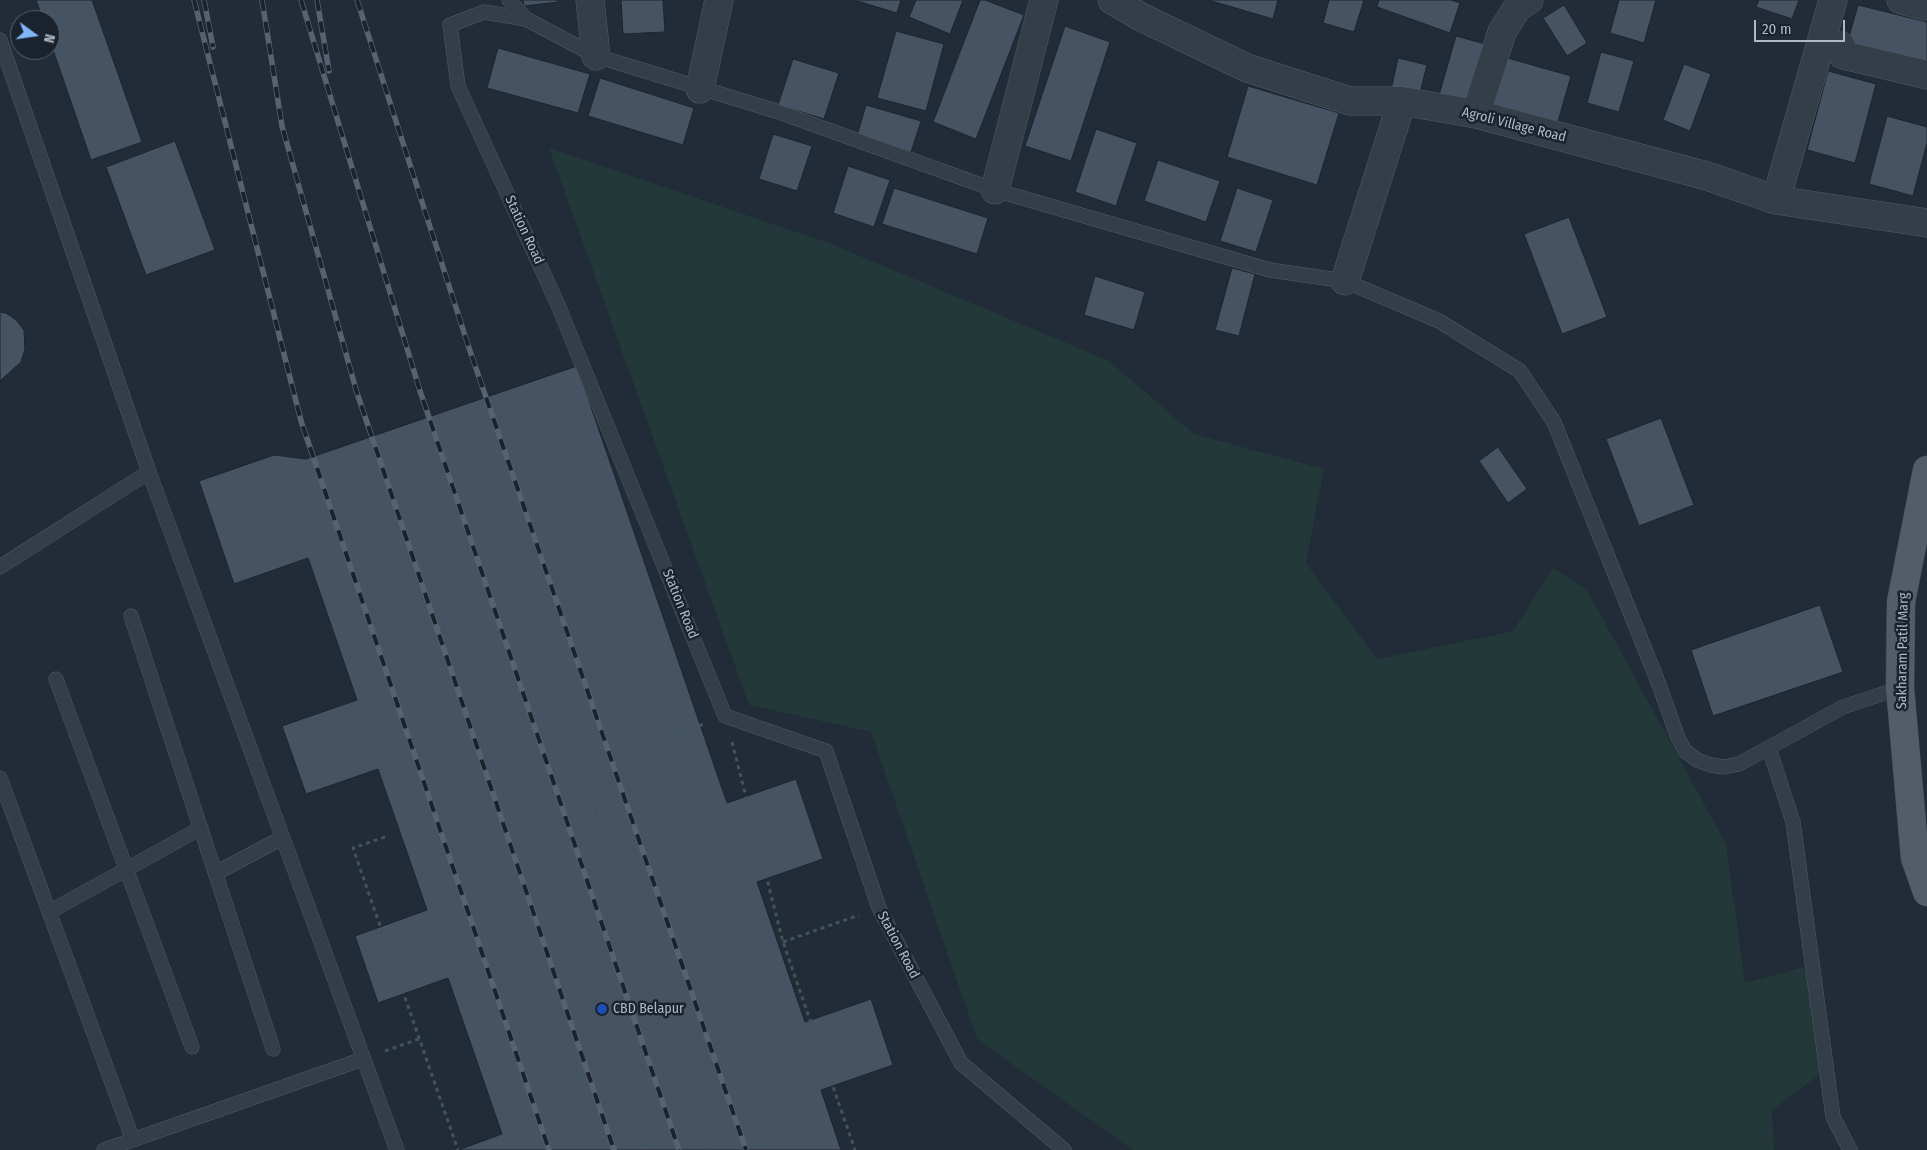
<!DOCTYPE html>
<html>
<head>
<meta charset="utf-8">
<style>
  body { margin:0 }
  #map { position:relative; width:1927px; height:1150px; overflow:hidden; background:#212c38; font-family:"Fira Sans Condensed",sans-serif }
  canvas { display:block }
  .north { position:absolute; left:10px; top:10px; width:50px; height:50px; box-sizing:border-box; background:#1a232d; border:1px solid #565f6a; border-radius:50%; rotate:104deg; font-size:14px; font-weight:700; line-height:20px; text-align:center; color:#afb8c5 }
  .north::after { content:''; display:block; margin:auto; width:18px; height:22px; background:#81b5f8; clip-path:polygon(50% 0,100% 100%,50% 72%,0 100%) }
  .scale { position:absolute; left:1754px; top:20px; width:91px; height:22px; box-sizing:border-box; border:2px solid #afb8c5; border-top:0; padding-left:6px; font-size:15px; line-height:18px; white-space:nowrap; color:#afb8c5; -webkit-text-stroke:4px #1a232d; paint-order:stroke }
</style>
</head>
<body>
<div id="map">
<canvas width="1927" height="1150"></canvas>
<div class="north">N</div>
<div class="scale">20 m</div>
</div>
<script>
const g = document.querySelector('canvas').getContext('2d');
g.lineJoin = 'round';
function fill(path, color) { g.fillStyle = color; g.fill(path, 'evenodd'); }
const poly = rows => new Path2D(rows.map(r => 'M' + r).join(''));
function trace(path, color, width, dash) { g.strokeStyle = color; g.lineWidth = width; g.lineCap = dash ? 'butt' : 'round'; g.setLineDash(dash || []); g.stroke(path); }
function label(font, color, halo, rows, align = 'center') {
  g.font = font + ' "Fira Sans Condensed",sans-serif'; g.lineWidth = 5; g.setLineDash([]); g.textBaseline = 'middle'; g.strokeStyle = halo; g.fillStyle = color; for (const [text, x, y, turn = 0] of rows) {
    g.save(); g.translate(x, y); g.rotate((+turn || 0) * Math.PI / 180); g.textAlign = isNaN(turn) ? turn : align; if (halo) g.strokeText(text, 0, 0); g.fillText(text, 0, 0); g.restore();
  }
}
fill(poly([
  [549,148,829,243,1109,361,1194,434,1324,469,1306,563,1377,659,1513,631,1553,568,1587,590,1726,844,1745,983,1804,967,1833,1064,1772,1110,1774,1150,1133,1150,977,1039,871,732,749,705]
]), '#223839');
const building = poly([
  [36,0,92,0,142,142,91,160,50,41,50,20,43,20,36,0],
  [523,0,557,0,558,2,524,6,523,0],
  [621,0,663,0,665,32,623,34,621,0],
  [854,0,901,0,897,13,854,0],
  [916,0,963,0,950,34,909,17,916,0],
  [980,0,985,0,1024,15,976,139,933,122,980,0],
  [1208,0,1278,0,1273,19,1208,0],
  [1329,0,1364,0,1354,32,1323,23,1329,0],
  [1379,0,1451,0,1460,3,1450,33,1377,7,1379,0],
  [1619,0,1656,0,1644,43,1610,33,1619,0],
  [1759,0,1799,0,1792,19,1756,7,1759,0],
  [1564,5,1587,43,1567,56,1543,18,1564,5],
  [1858,5,1927,22,1927,69,1846,48,1858,5],
  [1065,26,1110,42,1071,161,1025,146,1065,26],
  [896,31,944,44,926,111,877,98,896,31],
  [1456,36,1485,44,1469,103,1439,95,1456,36],
  [498,48,590,74,578,113,487,88,498,48],
  [1601,52,1634,61,1619,112,1587,103,1601,52],
  [1497,55,1571,76,1557,125,1483,104,1497,55],
  [1398,58,1427,65,1419,97,1391,90,1398,58],
  [793,59,839,73,824,119,778,105,793,59],
  [1684,64,1711,74,1690,131,1663,120,1684,64],
  [1828,71,1876,84,1855,163,1807,150,1828,71],
  [600,78,694,108,683,145,588,116,600,78],
  [1248,86,1339,113,1317,185,1227,157,1248,86],
  [866,105,921,121,911,152,857,136,866,105],
  [1887,116,1927,127,1927,143,1913,196,1869,184,1887,116],
  [1096,129,1137,143,1116,206,1075,192,1096,129],
  [773,134,812,146,797,191,759,179,773,134],
  [175,141,215,250,146,275,106,167,175,141],
  [1158,160,1220,181,1206,222,1144,201,1158,160],
  [848,166,890,180,874,227,833,213,848,166],
  [894,188,988,218,977,254,882,224,894,188],
  [1237,188,1273,200,1256,252,1220,241,1237,188],
  [1569,217,1607,317,1562,334,1524,234,1569,217],
  [1232,268,1255,274,1239,336,1215,330,1232,268],
  [1095,276,1145,292,1134,330,1084,315,1095,276],
  [0,312,6,313,16,320,24,330,25,349,21,362,0,381,0,312],
  [577,366,727,803,796,779,823,859,757,882,805,1022,871,999,893,1065,821,1090,841,1150,458,1150,502,1134,448,978,378,1003,355,936,427,910,378,769,306,794,282,726,357,700,308,558,234,584,199,481,274,455,306,459,577,366],
  [1661,418,1694,505,1639,526,1606,439,1661,418],
  [1498,447,1527,489,1508,503,1479,461,1498,447],
  [1820,605,1843,672,1713,716,1691,650,1820,605]
]);
fill(building, '#465362');
trace(building, '#1c252f', 1);
const service = poly([
  [509,0,526,19,596,56,776,111,995,190,1270,270,1345,281,1439,321,1520,371,1554,422,1658,682,1678,738,1685,751,1697,760,1711,765,1724,767,1739,764,1843,707,1900,688],
  [526,19,484,12,450,25,458,86,558,305,725,716,826,751,879,908,961,1063,1064,1150],
  [0,40,149,472],
  [0,567,149,472,397,1150],
  [131,616,273,1049],
  [56,679,192,1047],
  [1769,748,1793,822,1833,1117,1850,1150],
  [0,778,133,1140],
  [216,873,282,838],
  [49,912,201,828],
  [104,1150,363,1059]
]);
const minor = poly([
  [590,0,596,56],
  [1112,0,1141,17,1247,68,1350,101,1402,101,1476,114,1707,176,1776,200,1927,223],
  [1901,0,1924,6],
  [1841,46,1840,51,1843,55,1927,75],
  [700,89,719,0],
  [1476,114,1502,32,1517,8,1529,0],
  [995,190,1044,0],
  [1776,200,1833,0],
  [1345,281,1402,101]
]);
const primary = poly([
  [1927,470,1901,602,1900,688,1915,858,1927,892]
]);
trace(service, '#525b66', 15);
trace(minor, '#525b66', 29);
trace(primary, '#3d4752', 29);
trace(poly([
  [594,649,665,850],
  [548,665,615,868],
  [489,685,559,888],
  [431,705,499,909],
  [382,722,451,926],
  [669,737,704,724],
  [732,742,783,942,855,1150],
  [385,837,353,848,458,1150],
  [783,942,859,915],
  [385,1051,419,1039],
  [750,1098,767,1150],
  [701,1115,713,1150],
  [641,1135,646,1150]
]), '#405557', 3, [4, 4]);
trace(service, '#343e49', 14);
trace(minor, '#343e49', 28);
trace(primary, '#525d69', 28);
const rail = poly([
  [194,0,301,421,549,1150],
  [204,0,213,47],
  [262,0,282,126,357,393,614,1150],
  [301,0,420,391,679,1150],
  [317,0,329,71],
  [357,0,469,348,746,1150]
]);
trace(rail, '#566270', 5.5);
trace(rail, '#1a232d', 4, [11]);
for (const [x, y, r, color] of [
  [602,1009,6,"#1a4fb4"]
]) { const dot = new Path2D(); dot.arc(x, y, r, 0, 2 * Math.PI); g.fillStyle = color; g.fill(dot); trace(dot, '#1a232d', 2); }
label('14px', '#afb8c5', '#1a232d', [
  ["Agroli Village Road",1514,125,14],
  ["Station Road",524,230,65],
  ["Station Road",680,604,68],
  ["Sakharam Patil Marg",1903,651,-89],
  ["Station Road",898,945,62]
]);
label('14px', '#afb8c5', '#1a232d', [
  ["CBD Belapur",613,1009]
], 'left');
</script>
</body>
</html>
